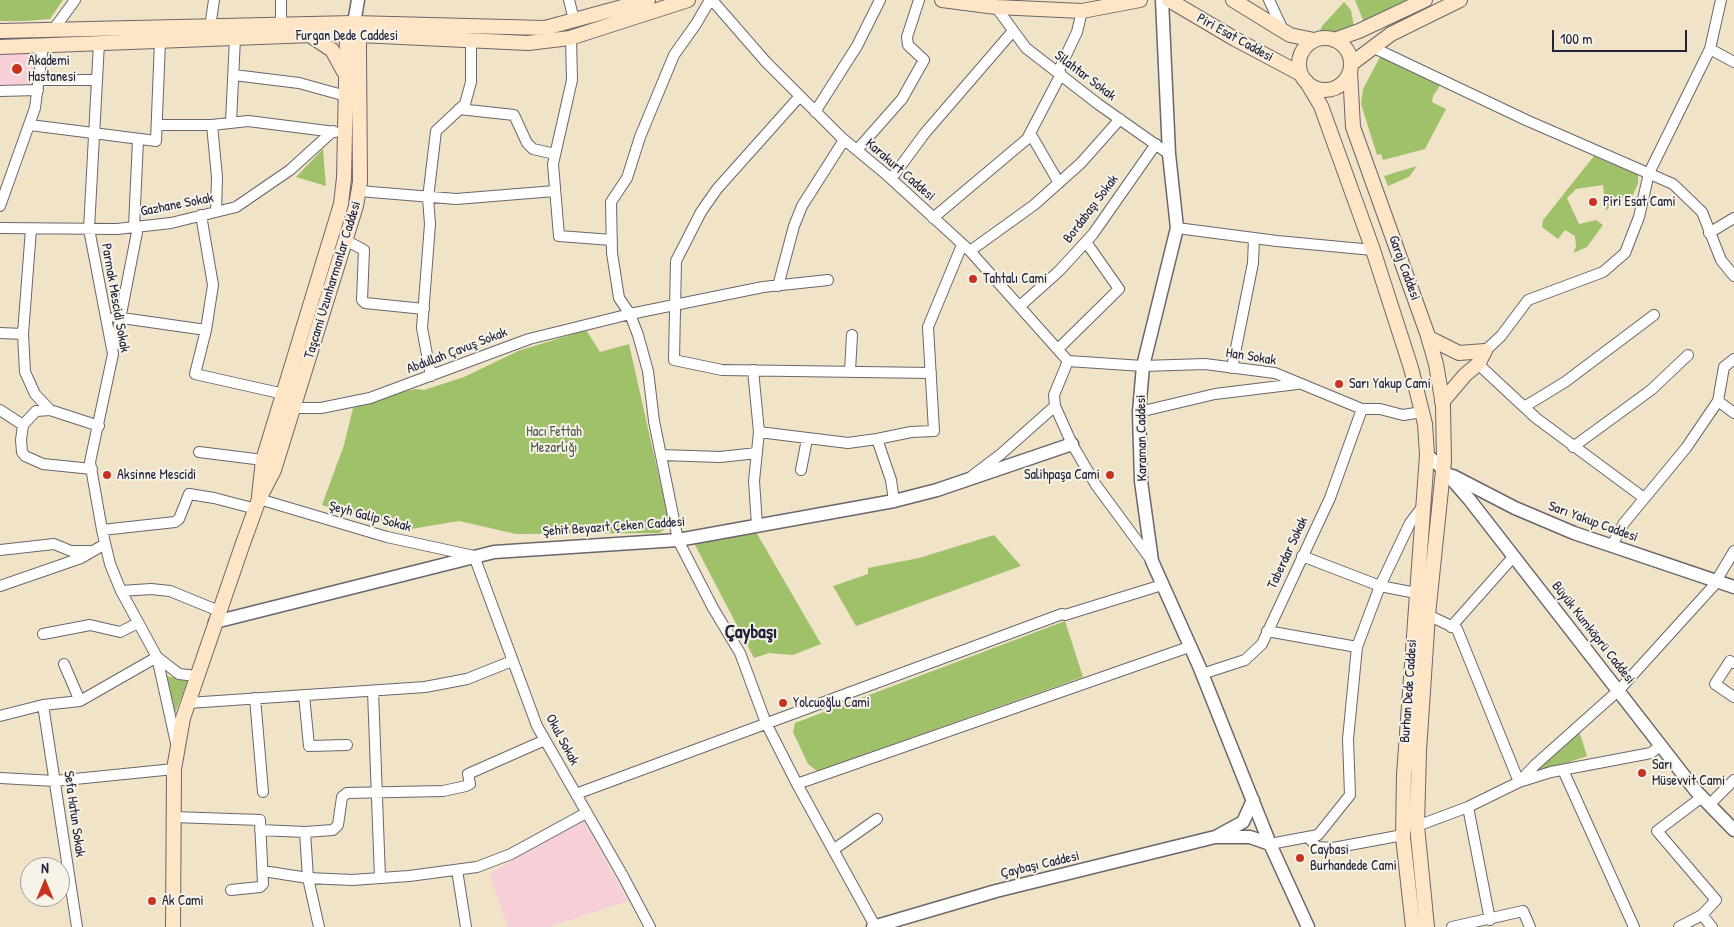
<!DOCTYPE html>
<html>
<head>
<meta charset="utf-8">
<style>
  body { margin:0 }
  #map { position:relative; width:1734px; height:927px; overflow:hidden; background:#f1e3c8; font-family:"Patrick Hand",sans-serif }
  canvas { display:block }
  .north { position:absolute; left:20px; top:857px; width:50px; height:50px; box-sizing:border-box; background:#f7f3e8; border:1px solid #a29fa3; border-radius:50%; rotate:0deg; font-size:14px; font-weight:700; line-height:20px; text-align:center; color:#22223b }
  .north::after { content:''; display:block; margin:auto; width:18px; height:22px; background:#c8321e; clip-path:polygon(50% 0,100% 100%,50% 72%,0 100%) }
  .scale { position:absolute; left:1552px; top:30px; width:135px; height:22px; box-sizing:border-box; border:2px solid #22223b; border-top:0; padding-left:6px; font-size:15px; line-height:18px; white-space:nowrap; color:#22223b; -webkit-text-stroke:4px #f7f3e8; paint-order:stroke }
</style>
</head>
<body>
<div id="map">
<canvas width="1734" height="927"></canvas>
<div class="north">N</div>
<div class="scale">100 m</div>
</div>
<script>
const g = document.querySelector('canvas').getContext('2d');
g.lineJoin = 'round';
function fill(path, color) { g.fillStyle = color; g.fill(path, 'evenodd'); }
const poly = rows => new Path2D(rows.map(r => 'M' + r).join(''));
function trace(path, color, width, dash) { g.strokeStyle = color; g.lineWidth = width; g.lineCap = dash ? 'butt' : 'round'; g.setLineDash(dash || []); g.stroke(path); }
function label(font, color, halo, rows, align = 'center') {
  g.font = font + ' "Patrick Hand",sans-serif'; g.lineWidth = 4; g.setLineDash([]); g.textBaseline = 'middle'; g.strokeStyle = halo; g.fillStyle = color; for (const [text, x, y, turn = 0] of rows) {
    g.save(); g.translate(x, y); g.rotate((+turn || 0) * Math.PI / 180); g.textAlign = isNaN(turn) ? turn : align; if (halo) g.strokeText(text, 0, 0); g.fillText(text, 0, 0); g.restore();
  }
}
fill(poly([
  [34,49,33,86,0,86,0,51],
  [583,820,628,901,548,927,508,927,489,874]
]), '#f6cfd7');
fill(poly([
  [0,0,63,0,50,19,25,21,0,21],
  [1355,0,1416,0,1365,25],
  [1344,2,1351,10,1354,27,1334,32,1320,31,1322,26],
  [1380,57,1441,84,1433,96,1432,102,1446,109,1425,149,1383,160,1381,154,1377,155,1361,104,1363,89],
  [323,149,326,186,296,177],
  [1594,156,1638,175,1638,184,1630,201,1617,196,1606,211,1603,185,1576,189,1567,198,1579,224,1596,220,1603,225,1587,247,1573,253,1576,247,1575,236,1565,230,1558,239,1542,227,1543,220],
  [1417,166,1409,177,1388,186,1384,176],
  [586,330,600,352,629,344,670,526,659,533,516,534,459,521,405,530,322,505,344,445,353,408,379,397,415,389,424,390,464,377,518,351],
  [756,532,821,644,793,655,769,653,754,658,695,545,710,537],
  [994,535,1021,566,856,626,833,586,868,574,868,568,919,558],
  [1065,621,1083,677,817,771,808,764,793,732,795,723],
  [167,676,188,681,175,713],
  [1579,731,1587,756,1541,772,1538,769]
]), '#9fc16a');
const minor = poly([
  [569,0,574,20],
  [710,0,696,24,674,55,640,137,627,178,611,202,612,253,619,298,630,314,638,335,648,371,654,421,678,540,713,608,740,653,766,723,797,784,875,926],
  [712,0,766,62,841,137,888,176,970,251,1068,361],
  [1269,0,1283,30],
  [996,7,1026,48,1098,104,1169,154],
  [281,25,281,0],
  [210,27,214,0],
  [53,30,75,0],
  [571,38,572,80,553,164,559,236,612,240],
  [99,43,89,229,113,354,90,462,102,530,110,564,121,591,157,657,176,743],
  [1372,47,1526,120,1673,184,1702,212,1721,260,1734,276],
  [1710,49,1734,62],
  [1058,72,1077,32,1082,11],
  [234,75,299,83,346,96],
  [40,80,97,80],
  [0,91,38,90],
  [800,96,717,189,701,212,676,261,674,360,722,370,931,373],
  [459,109,514,115,527,143,533,149,555,154],
  [815,112,857,46,880,0],
  [231,122,235,38],
  [30,125,156,141,160,41],
  [157,125,212,125,248,121,335,132],
  [212,125,217,177,216,212],
  [1030,133,1059,183],
  [857,150,902,99,924,60,908,45,907,37,919,0],
  [891,179,925,133,1013,31],
  [359,191,456,199,555,191],
  [0,206,35,108,43,46],
  [201,215,213,285,206,330,195,374,284,394],
  [933,218,1027,139,1061,74],
  [134,227,138,140],
  [0,228,117,229,171,223,236,207,290,170,333,131],
  [1177,228,1277,241,1373,250],
  [31,229,23,334,25,372,35,394,50,410,99,426],
  [1709,233,1734,218],
  [347,241,364,250,362,300,365,303,424,309],
  [970,251,1034,205,1081,163,1120,119],
  [778,286,794,226,802,206,844,140],
  [1020,306,1059,271,1093,234,1156,144],
  [115,317,206,330],
  [0,333,23,334],
  [115,345,138,227],
  [1058,349,1119,289,1086,242],
  [1485,351,1501,336,1528,300,1603,272,1625,253,1639,217,1649,173,1710,49,1721,0],
  [1068,361,1143,366,1205,364,1275,373,1362,409,1380,409,1403,415,1422,412],
  [1068,361,1054,395,1055,406,1072,444,1096,485,1152,561],
  [1478,364,1536,418,1644,498],
  [1232,368,1253,263,1254,238],
  [753,370,759,432,848,443,877,439,891,480,894,501],
  [850,371,852,335],
  [431,376,422,328,430,224,428,198,436,131,465,104,471,82,471,40],
  [1718,401,1734,413],
  [1524,407,1565,382,1654,315],
  [294,408,321,408,370,398,529,339,630,314,763,287,828,280],
  [0,410,23,425,36,411,50,410],
  [1139,412,1215,394,1297,384],
  [23,425,21,440,22,452,25,456,43,464,92,469],
  [877,439,911,432,934,431,928,327,962,245],
  [1573,447,1651,390,1688,355],
  [199,452,263,460],
  [661,455,720,457,757,453],
  [801,470,807,439],
  [972,476,1001,454,1055,406],
  [259,499,387,537,474,556,537,726,623,876,650,927],
  [757,525,754,481,759,432],
  [102,530,175,522,179,519,189,494,214,498,256,509],
  [1612,545,1624,523,1686,448,1718,401,1724,367,1734,359],
  [0,550,54,544,71,551,90,551],
  [1302,556,1380,586,1416,593],
  [1716,581,1734,551],
  [0,586,81,558,105,544],
  [121,591,151,589,170,591,219,611],
  [1428,615,1457,629,1519,782,1535,765,1619,690,1717,582],
  [1451,627,1514,556],
  [1267,631,1357,647],
  [43,634,90,625,120,632,138,623],
  [1734,663,1730,661,1715,684,1734,697],
  [64,664,80,701],
  [1202,674,1245,660,1262,644,1330,498,1362,409],
  [373,691,380,878],
  [304,695,309,746,347,745],
  [255,698,263,792],
  [188,703,425,687,467,679,512,661],
  [43,705,77,927],
  [0,716,43,705,80,701,157,657,179,674,196,676],
  [1563,770,1634,927],
  [0,778,55,781,174,769],
  [797,784,1189,647],
  [576,794,1062,614,1065,615,1162,585],
  [1702,797,1657,831,1716,900,1702,915,1712,927],
  [1709,805,1734,780],
  [1468,807,1490,920],
  [173,817,260,820,263,884,260,887,231,890],
  [1417,826,1468,807,1519,782,1551,772,1651,753,1661,745],
  [260,830,305,832,308,878,319,927],
  [305,832,333,830,338,825,342,797,347,793,443,791,466,786,470,784,468,774,545,740],
  [1308,837,1317,847,1333,848,1403,835],
  [1270,844,1318,835,1350,795,1348,739,1357,647,1380,586,1410,523,1423,506],
  [833,850,877,819],
  [457,870,466,927],
  [263,871,308,878,352,880,409,876,477,867,511,854,586,813],
  [1452,927,1523,911,1530,927],
  [1679,927,1702,915]
]);
const tertiary = poly([
  [1162,0,1169,154,1177,228,1143,366,1139,412,1141,481,1152,561,1199,666,1270,844,1308,927],
  [354,23,358,0],
  [1427,455,1442,468,1469,499,1696,791,1734,830],
  [1453,476,1515,508,1574,533,1734,587],
  [215,622,494,552,678,540,894,501,937,490,1072,444],
  [1219,835,1243,822,1253,800],
  [873,927,996,891,1215,837,1250,837,1270,844]
]);
const secondary = poly([
  [942,0,996,7,1082,11,1140,0],
  [1169,0,1235,39,1301,74],
  [1233,0,1290,35,1314,40],
  [0,31,354,23,545,28,648,0],
  [311,36,332,50,344,72],
  '1299 64a26 26 0 1 1 52 0a26 26 0 1 1-52 0Z',
  [1334,40,1359,31,1425,0],
  [0,47,338,34,528,43,570,38,688,0],
  [1351,64,1391,34,1460,0],
  [1350,71,1353,127,1427,333,1436,364,1443,405,1444,461,1428,615,1419,751,1417,826,1427,927],
  [1306,81,1321,106,1373,250,1411,368,1425,424,1427,455,1404,775,1403,837,1413,927],
  [1429,338,1459,353,1485,351],
  [1442,402,1465,375,1478,364,1485,351],
  [259,496,263,460,341,204,344,178,347,35,351,28],
  [173,927,174,769,183,718,242,546,259,499,274,470,356,206,360,182,359,51,359,35,354,23]
]);
trace(minor, '#6a666c', 12);
trace(tertiary, '#6a666c', 15);
trace(secondary, '#6a666c', 16);
trace(minor, '#fff', 10);
trace(tertiary, '#fff', 12);
trace(secondary, '#fee5c5', 14);
for (const [x, y, r, color] of [
  [17,69,6,"#c8321e"],
  [1593,202,5,"#c8321e"],
  [973,279,5,"#c8321e"],
  [1339,384,5,"#c8321e"],
  [107,475,5,"#c8321e"],
  [1110,475,5,"#c8321e"],
  [783,703,5,"#c8321e"],
  [1642,773,5,"#c8321e"],
  [1300,858,5,"#c8321e"],
  [152,901,5,"#c8321e"]
]) { const dot = new Path2D(); dot.arc(x, y, r, 0, 2 * Math.PI); g.fillStyle = color; g.fill(dot); trace(dot, '#f7f3e8', 2); }
label('14px', '#22223b', '#f7f3e8', [
  ["Furgan Dede Caddesi",347,36],
  ["Piri Esat Caddesi",1235,38,29],
  ["Silahtar Sokak",1085,76,37],
  ["Karakurt Caddesi",900,170,41],
  ["Gazhane Sokak",177,205,-11],
  ["Bordabaşı Sokak",1091,209,-53],
  ["Garaj Caddesi",1404,268,70],
  ["Taşcami Uzunharmanlar Caddesi",333,280,-73],
  ["Parmak Mescidi Sokak",115,298,80],
  ["Abdullah Çavuş Sokak",457,351,-21],
  ["Han Sokak",1251,357,9],
  ["Karaman Caddesi",1142,438,-91],
  ["Şeyh Galip Sokak",370,517,15],
  ["Sarı Yakup Caddesi",1593,522,20],
  ["Şehit Beyazıt Çeken Caddesi",614,527,-4],
  ["Taberdar Sokak",1288,553,-65],
  ["Büyük Kumköprü Caddesi",1593,633,52],
  ["Burhan Dede Caddesi",1409,691,-86],
  ["Okul Sokak",562,740,62],
  ["Sefa Hatun Sokak",74,814,82],
  ["Çaybaşı Caddesi",1040,865,-13]
]);
label('14px', '#22223b', '#f7f3e8', [
  ["Akademi",28,61],
  ["Hastanesi",28,77],
  ["Piri Esat Cami",1603,202],
  ["Tahtalı Cami",983,279],
  ["Sarı Yakup Cami",1349,384],
  ["Aksinne Mescidi",117,475],
  ["Salihpaşa Cami",1100,475,"right"],
  ["Yolcuoğlu Cami",793,703],
  ["Sarı",1652,765],
  ["Müsevvit Cami",1652,781],
  ["Caybasi",1310,850],
  ["Burhandede Cami",1310,866],
  ["Ak Cami",162,901]
], 'left');
label('14px', '#4e5a4b', '#f7f3e8', [
  ["Hacı Fettah",554,432],
  ["Mezarlığı",554,448]
]);
label('bold 19px', '#22223b', '#f7f3e8', [
  ["Çaybaşı",751,633]
]);
</script>
</body>
</html>
